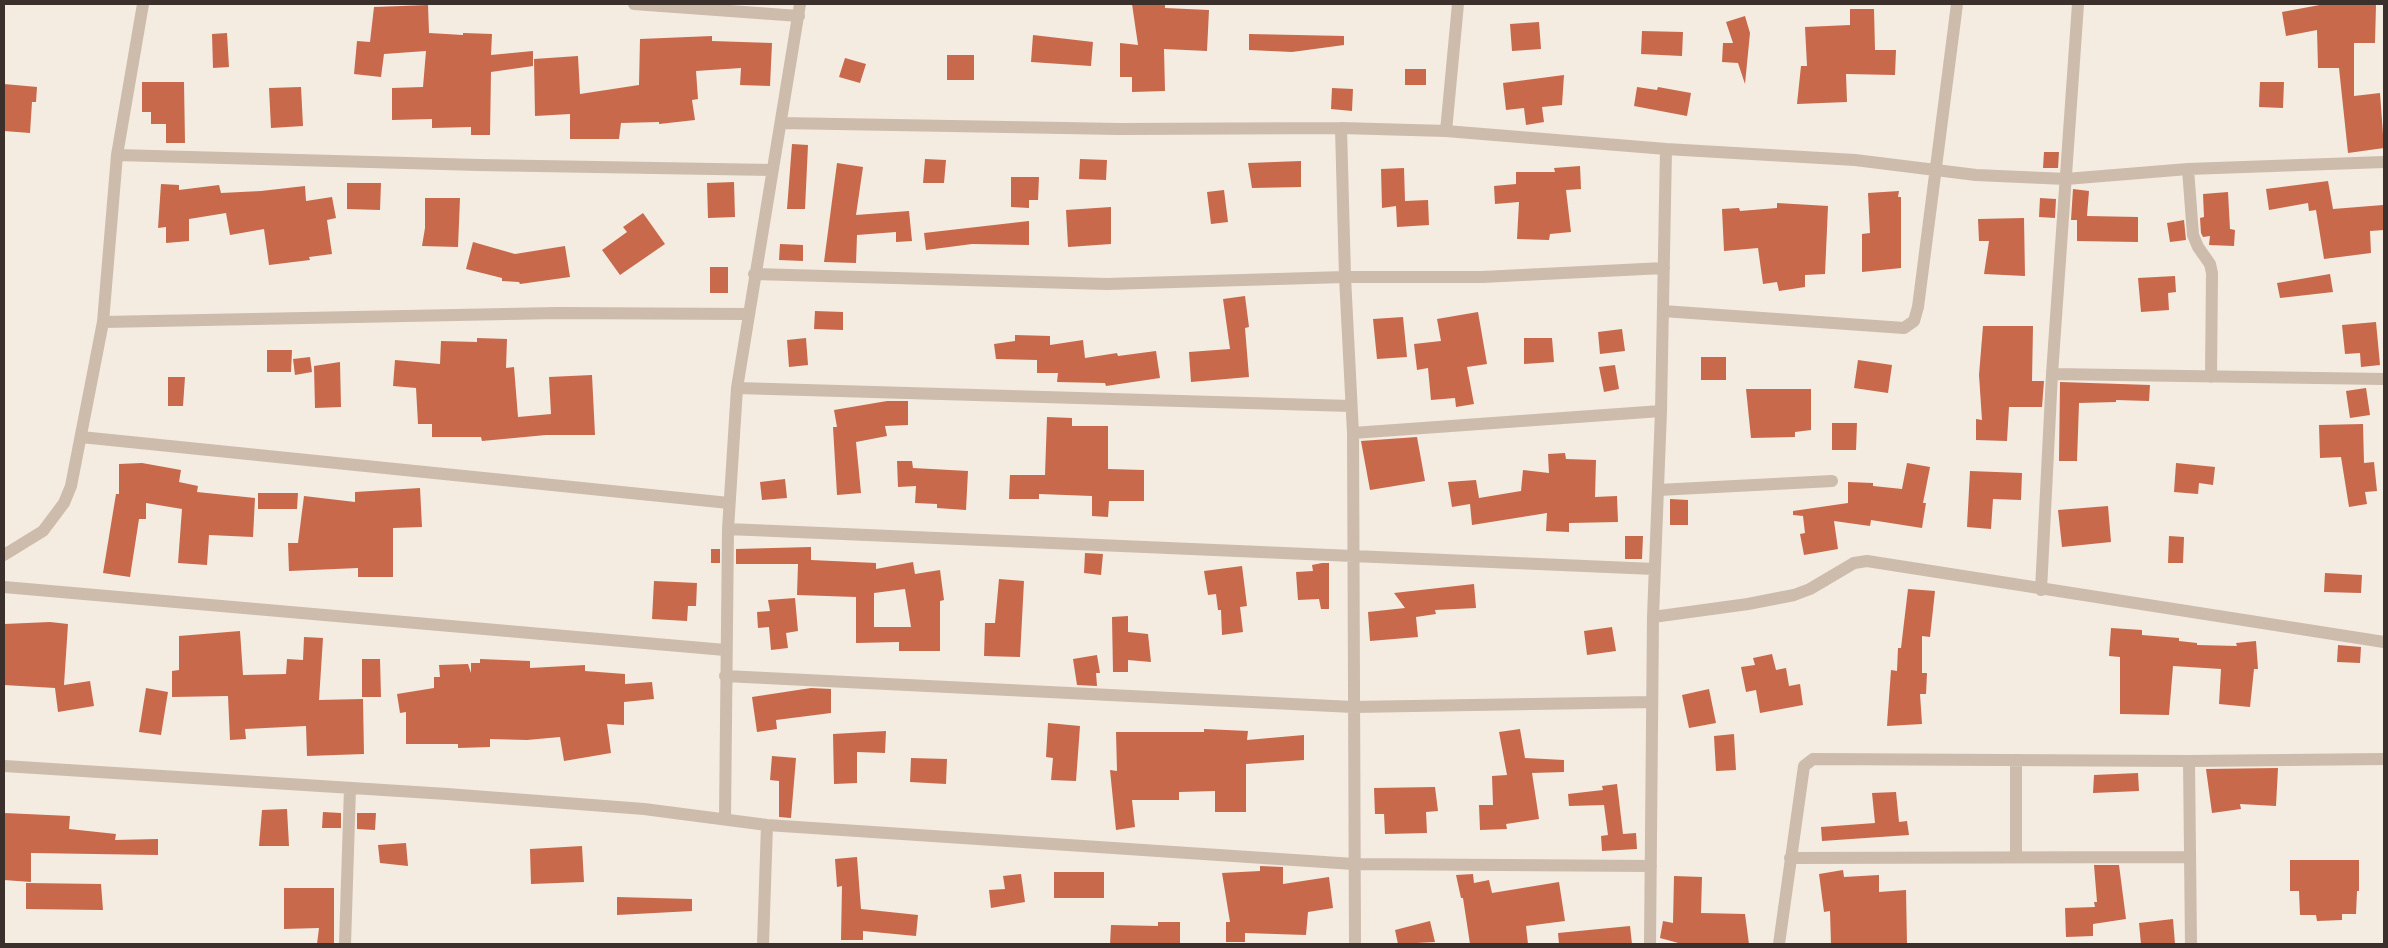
<!DOCTYPE html>
<html>
<head>
<meta charset="utf-8">
<style>
  body { margin:0 }
  #map { position:relative; width:2388px; height:948px; overflow:hidden; background:#f4ebe1; font-family:Lato,sans-serif }
  canvas { display:block }
  .frame { position:absolute; inset:0; border:5px solid #3b302b; pointer-events:none }
</style>
</head>
<body>
<div id="map">
<canvas width="2388" height="948"></canvas>
<div class="frame"></div>
</div>
<script>
const g = document.querySelector('canvas').getContext('2d');
g.lineJoin = 'round';
function fill(path, color) { g.fillStyle = color; g.fill(path, 'evenodd'); }
const poly = rows => new Path2D(rows.map(r => 'M' + r).join(''));
function trace(path, color, width, dash) { g.strokeStyle = color; g.lineWidth = width; g.lineCap = dash ? 'butt' : 'round'; g.setLineDash(dash || []); g.stroke(path); }
fill(poly([
  [1132,4,1165,4,1165,8,1209,10,1207,51,1164,49,1165,91,1132,92,1132,77,1120,77,1120,43,1138,45],
  [2325,4,2376,5,2375,43,2354,43,2354,96,2380,93,2384,148,2348,153,2339,68,2318,68,2317,30,2286,36,2282,12],
  [428,5,429,33,463,35,463,33,492,34,491,55,533,51,533,66,491,72,490,135,471,135,471,127,432,128,432,119,392,120,392,88,423,87,426,51,384,54,381,77,354,74,357,41,370,42,374,7],
  [1850,9,1874,9,1875,50,1896,50,1895,75,1846,74,1847,102,1797,104,1801,66,1807,66,1805,27,1850,25],
  [1745,16,1750,33,1745,84,1738,63,1722,62,1723,43,1733,43,1726,22],
  [1539,22,1541,49,1512,51,1510,24],
  [1642,31,1683,32,1682,56,1641,54],
  [227,33,229,67,213,68,212,34],
  [1249,34,1344,36,1344,45,1292,52,1249,50],
  [1033,35,1093,42,1091,66,1031,62],
  [712,36,712,41,772,43,770,86,740,85,741,68,696,71,698,99,692,100,695,120,659,124,659,122,621,123,619,139,570,139,570,114,535,116,534,59,578,56,580,94,639,85,640,39],
  [947,55,974,55,974,80,947,80],
  [845,58,866,64,860,83,839,77],
  [1405,69,1426,69,1426,85,1405,85],
  [1564,75,1562,105,1542,107,1544,122,1526,125,1524,108,1506,110,1503,83],
  [142,82,184,82,185,143,166,143,166,124,151,124,151,112,142,112],
  [2260,82,2284,82,2283,108,2259,107],
  [4,84,37,87,36,102,32,102,30,133,4,131],
  [301,87,303,126,271,128,269,88],
  [1637,87,1657,90,1658,87,1691,93,1687,116,1634,106],
  [1332,88,1353,89,1352,111,1331,109],
  [792,144,808,145,805,209,787,209],
  [2044,152,2059,152,2058,168,2043,168],
  [925,159,946,160,944,183,923,183],
  [1080,159,1107,160,1106,180,1079,179],
  [1301,161,1301,187,1252,188,1248,163],
  [837,163,863,167,856,215,909,211,912,241,896,242,896,232,857,235,856,263,824,262],
  [1580,166,1581,189,1566,190,1571,232,1550,234,1549,240,1517,239,1519,202,1495,204,1494,186,1516,184,1516,172,1555,172,1554,168],
  [1404,168,1405,201,1428,200,1429,225,1397,227,1396,206,1382,208,1381,169],
  [1011,177,1039,177,1038,200,1029,200,1029,208,1011,207],
  [2328,181,2333,209,2383,205,2384,230,2370,231,2371,253,2324,259,2316,210,2309,211,2308,203,2269,210,2266,189],
  [734,182,735,217,708,218,707,183],
  [347,183,381,183,380,210,347,209],
  [161,184,179,185,179,190,219,185,221,193,261,191,305,186,306,201,332,197,336,218,327,220,332,254,309,257,310,260,269,265,264,229,230,235,226,213,189,219,189,241,166,243,166,227,158,228],
  [2073,189,2089,191,2087,216,2138,217,2138,242,2077,241,2077,220,2071,220],
  [1224,190,1228,222,1211,224,1207,192],
  [1899,191,1898,197,1901,197,1901,268,1862,272,1862,234,1870,233,1868,193],
  [2228,192,2230,229,2235,230,2234,246,2209,245,2210,236,2203,237,2201,233,2200,218,2204,217,2203,194],
  [425,198,460,198,458,247,422,246,425,228],
  [2040,198,2056,199,2055,218,2039,217],
  [1777,203,1828,206,1825,274,1805,275,1805,287,1779,291,1777,282,1763,284,1758,248,1724,251,1722,209,1739,208,1740,211,1777,208],
  [1111,207,1111,244,1068,247,1066,210],
  [643,213,665,244,620,275,602,250,627,232,623,227],
  [2024,218,2025,276,1984,274,1989,241,1979,241,1978,219],
  [2184,220,2186,240,2170,242,2167,223],
  [1029,221,1029,245,972,244,926,250,924,233],
  [473,242,515,254,565,246,570,277,520,284,519,282,502,281,502,278,466,269],
  [780,244,803,245,803,261,779,260],
  [710,267,728,267,728,293,710,293],
  [2330,274,2333,292,2280,298,2277,283],
  [2175,276,2176,292,2168,293,2169,310,2141,312,2138,278],
  [1245,296,1249,327,1245,328,1249,377,1191,382,1189,352,1230,349,1223,299],
  [815,311,843,312,843,330,814,329],
  [1478,312,1487,364,1467,367,1474,404,1456,407,1455,398,1431,400,1428,368,1417,370,1414,344,1441,341,1437,319],
  [1403,317,1407,357,1377,359,1373,319],
  [2376,322,2380,365,2361,367,2360,353,2345,354,2342,325],
  [1983,326,2033,326,2032,381,2044,381,2042,407,2009,407,2007,441,1976,440,1976,419,1982,420,1979,375],
  [1622,329,1625,351,1600,354,1598,332],
  [1015,335,1050,336,1050,345,1083,340,1085,358,1117,353,1118,356,1156,351,1160,378,1106,386,1105,383,1057,382,1058,373,1037,373,1037,360,996,359,994,344,1015,341],
  [477,338,507,339,506,368,514,367,518,417,551,414,549,377,592,375,595,435,546,435,482,441,481,437,432,437,432,424,418,424,416,388,393,386,395,360,440,364,441,341,477,342],
  [806,338,808,365,789,367,787,340],
  [1524,338,1552,338,1554,362,1524,364],
  [267,350,292,350,291,372,267,372],
  [310,357,312,372,295,375,293,359],
  [1701,357,1726,357,1726,380,1701,380],
  [1858,360,1892,365,1888,393,1854,388],
  [340,362,341,407,315,408,314,366],
  [1615,365,1619,389,1604,392,1599,367],
  [168,377,185,377,183,406,168,406],
  [2060,382,2150,385,2149,401,2116,400,2116,402,2079,403,2077,461,2059,461],
  [2366,388,2370,415,2350,418,2346,391],
  [1746,389,1811,389,1811,430,1795,432,1795,437,1751,438],
  [887,401,908,401,908,425,885,426,887,436,856,442,861,493,837,495,833,427,837,427,834,410],
  [1047,417,1072,418,1072,426,1108,426,1108,469,1144,470,1144,501,1109,501,1108,517,1092,516,1092,496,1039,494,1039,499,1009,499,1010,475,1045,475],
  [1832,423,1857,423,1856,450,1832,450],
  [2363,424,2364,463,2374,462,2377,491,2365,492,2367,504,2349,507,2341,457,2320,458,2319,425],
  [1417,437,1425,481,1370,490,1361,441],
  [1565,453,1566,459,1596,460,1595,497,1617,496,1618,522,1569,523,1569,532,1546,531,1547,513,1472,525,1470,504,1452,507,1448,482,1476,480,1479,498,1521,491,1523,470,1549,473,1548,454],
  [897,461,912,461,913,468,968,471,966,510,937,508,937,504,915,503,916,486,898,487],
  [142,463,181,470,179,482,198,486,197,492,255,498,253,537,209,535,207,565,178,563,182,509,146,503,146,519,139,519,130,577,103,573,116,494,119,494,119,464],
  [1907,463,1930,467,1923,503,1926,503,1922,528,1871,520,1870,526,1834,521,1838,549,1804,555,1800,534,1805,533,1803,516,1793,515,1793,511,1848,503,1848,482,1873,483,1873,486,1902,489],
  [2176,463,2215,467,2213,485,2199,483,2198,494,2174,492],
  [1970,471,2022,473,2021,500,1993,499,1991,529,1967,527],
  [785,479,787,498,762,500,760,482],
  [420,488,422,527,393,528,393,577,358,577,358,568,289,571,288,543,298,543,304,496,355,502,355,492],
  [258,493,298,493,297,509,258,509],
  [1670,499,1688,500,1688,525,1670,525],
  [2108,506,2111,542,2062,547,2058,510],
  [1625,536,1643,536,1642,559,1625,559],
  [2169,536,2184,537,2183,563,2168,563],
  [811,547,811,560,876,563,876,569,913,562,915,574,940,570,944,600,940,601,940,651,899,651,899,642,856,643,856,597,797,595,798,564,736,564,736,549],
  [905,589,911,627,874,627,874,593],
  [711,549,720,549,720,563,711,563],
  [1085,553,1103,554,1101,575,1084,573],
  [1322,563,1329,563,1329,609,1321,609,1319,599,1298,600,1296,572,1313,571,1312,565],
  [1242,566,1247,606,1240,607,1243,632,1222,635,1221,610,1218,610,1216,594,1208,595,1204,571],
  [2325,573,2362,575,2361,593,2324,592],
  [999,579,1024,581,1020,657,984,656,985,623,995,623],
  [654,581,697,583,696,606,688,606,687,621,652,619],
  [1474,584,1476,608,1435,610,1436,614,1416,617,1418,637,1370,641,1368,612,1405,608,1394,593],
  [1908,589,1935,591,1930,637,1922,636,1922,673,1927,673,1926,694,1920,694,1922,724,1887,726,1891,670,1897,671,1898,648,1901,648],
  [795,598,798,631,786,633,788,648,771,650,769,627,758,628,757,612,770,611,768,600],
  [1128,616,1128,632,1148,634,1151,662,1128,660,1128,672,1113,672,1112,617],
  [50,622,68,624,64,685,90,681,94,706,58,712,55,688,4,685,4,624],
  [1612,627,1616,651,1587,655,1584,631],
  [2111,628,2142,630,2142,635,2179,638,2179,641,2197,643,2197,645,2237,646,2236,643,2256,641,2258,669,2254,669,2250,707,2219,704,2221,669,2173,666,2169,715,2120,714,2120,657,2109,656],
  [240,631,243,675,286,674,287,659,303,660,304,637,323,638,319,700,363,699,364,754,307,756,306,726,245,729,246,739,230,740,228,696,172,697,172,671,179,670,179,636],
  [2338,645,2361,647,2360,663,2337,662],
  [1772,654,1776,670,1786,668,1789,686,1800,684,1803,705,1760,713,1756,690,1746,692,1741,667,1755,665,1753,658],
  [1097,655,1100,673,1096,673,1097,686,1077,685,1073,659],
  [362,659,380,659,381,697,362,697],
  [480,659,530,661,530,668,585,665,585,671,625,674,625,684,652,682,654,699,624,702,624,725,607,724,611,753,564,761,560,737,527,740,490,739,490,747,458,748,458,744,406,744,406,712,400,713,397,694,434,688,434,677,440,677,439,665,468,664,471,673,471,663,480,663],
  [146,688,168,692,161,735,139,732],
  [811,688,831,689,831,713,776,720,777,729,757,732,752,697],
  [1709,689,1716,723,1689,728,1682,695],
  [1048,723,1080,726,1076,781,1051,780,1053,758,1046,757],
  [1204,729,1248,731,1247,740,1304,735,1304,760,1246,764,1246,812,1215,812,1215,791,1179,792,1179,800,1132,800,1135,827,1116,830,1110,770,1117,771,1116,732,1204,732],
  [1520,729,1525,758,1564,760,1564,772,1532,773,1539,819,1506,824,1507,829,1480,830,1479,805,1493,805,1492,776,1507,775,1499,732],
  [886,731,885,753,857,752,857,783,834,784,833,734],
  [1734,734,1736,770,1716,771,1714,736],
  [772,756,796,758,791,818,779,817,779,781,770,780],
  [911,758,947,759,946,784,910,782],
  [2278,768,2276,806,2240,804,2241,809,2212,813,2206,769],
  [2138,773,2139,791,2093,793,2094,775],
  [1617,784,1623,834,1636,833,1637,849,1602,851,1601,836,1608,835,1604,805,1569,806,1568,794,1603,790,1602,786],
  [1435,787,1438,811,1426,812,1427,833,1385,834,1384,814,1375,814,1374,788],
  [1896,792,1899,822,1907,821,1909,835,1822,841,1821,827,1875,823,1872,793],
  [287,809,289,846,259,846,262,810],
  [323,812,341,813,341,828,322,828],
  [4,813,70,816,69,829,116,834,115,840,158,839,158,855,31,853,31,882,4,880],
  [357,813,376,813,375,830,357,829],
  [406,843,408,866,380,863,378,845],
  [582,846,584,882,531,884,530,849],
  [857,857,861,909,918,915,916,936,863,931,863,940,841,940,842,886,837,887,835,859],
  [2290,860,2359,860,2359,891,2357,891,2356,914,2342,914,2342,920,2317,921,2316,915,2300,915,2299,891,2290,891],
  [2094,865,2119,865,2126,919,2093,924,2093,936,2066,937,2065,908,2095,907,2094,902,2097,902],
  [1260,866,1283,867,1283,884,1329,877,1333,908,1308,912,1306,935,1245,933,1245,942,1226,942,1226,922,1230,922,1222,873,1260,871],
  [1843,870,1844,877,1879,875,1879,892,1906,890,1907,944,1831,944,1830,911,1824,912,1819,874],
  [1054,872,1104,872,1104,898,1054,898],
  [1021,874,1025,902,991,908,989,890,1005,889,1003,876],
  [1473,874,1474,883,1489,880,1492,893,1559,882,1565,921,1526,926,1528,944,1470,944,1463,898,1461,898,1456,875],
  [1674,876,1702,877,1701,913,1745,914,1749,944,1682,944,1660,938,1663,921,1673,923],
  [26,883,101,884,103,910,26,909],
  [284,888,334,888,334,944,317,944,319,928,284,929],
  [617,897,692,899,692,911,617,915],
  [2173,919,2175,944,2141,944,2139,923],
  [1430,921,1435,942,1398,944,1395,930],
  [1158,922,1180,922,1180,944,1110,944,1111,925,1158,926],
  [1630,926,1632,944,1559,944,1558,933]
]), '#c8694b');
trace(poly([
  [634,4,799,16],
  [781,123,1120,129,1341,128,1446,131,1666,149,1855,160,1976,175,2066,179,2188,169,2384,162],
  [1341,128,1345,277,1353,433,1355,944],
  [1446,131,1458,4],
  [117,155,479,165,772,170],
  [2188,169,2193,235,2198,247,2210,264,2212,273,2211,377],
  [754,274,1107,284,1345,277,1482,277,1664,268],
  [1663,311,1904,328,1914,321,1918,307,1957,4],
  [103,322,557,313,748,314],
  [2052,374,2384,379],
  [737,388,1351,406],
  [1353,433,1661,411],
  [81,437,729,503],
  [1658,490,1832,481],
  [728,529,1654,569],
  [4,555,43,531,64,503,71,486,103,322,117,155,143,4],
  [4,587,725,650],
  [2041,590,2052,374,2078,4],
  [1653,617,1748,604,1794,595,1810,589,1854,563,1867,561,2384,642],
  [725,676,1353,707,1652,702],
  [2016,760,2016,857],
  [2189,761,2191,944],
  [4,766,447,794,644,809,767,825,1354,864,1651,866],
  [725,818,728,529,737,388,800,4],
  [1790,858,2190,857],
  [345,944,350,788],
  [763,944,767,825],
  [1650,944,1653,617,1661,411,1666,149],
  [1779,944,1804,766,1813,759,2189,761,2384,759]
]), '#cdbbac', 12);
</script>
</body>
</html>
